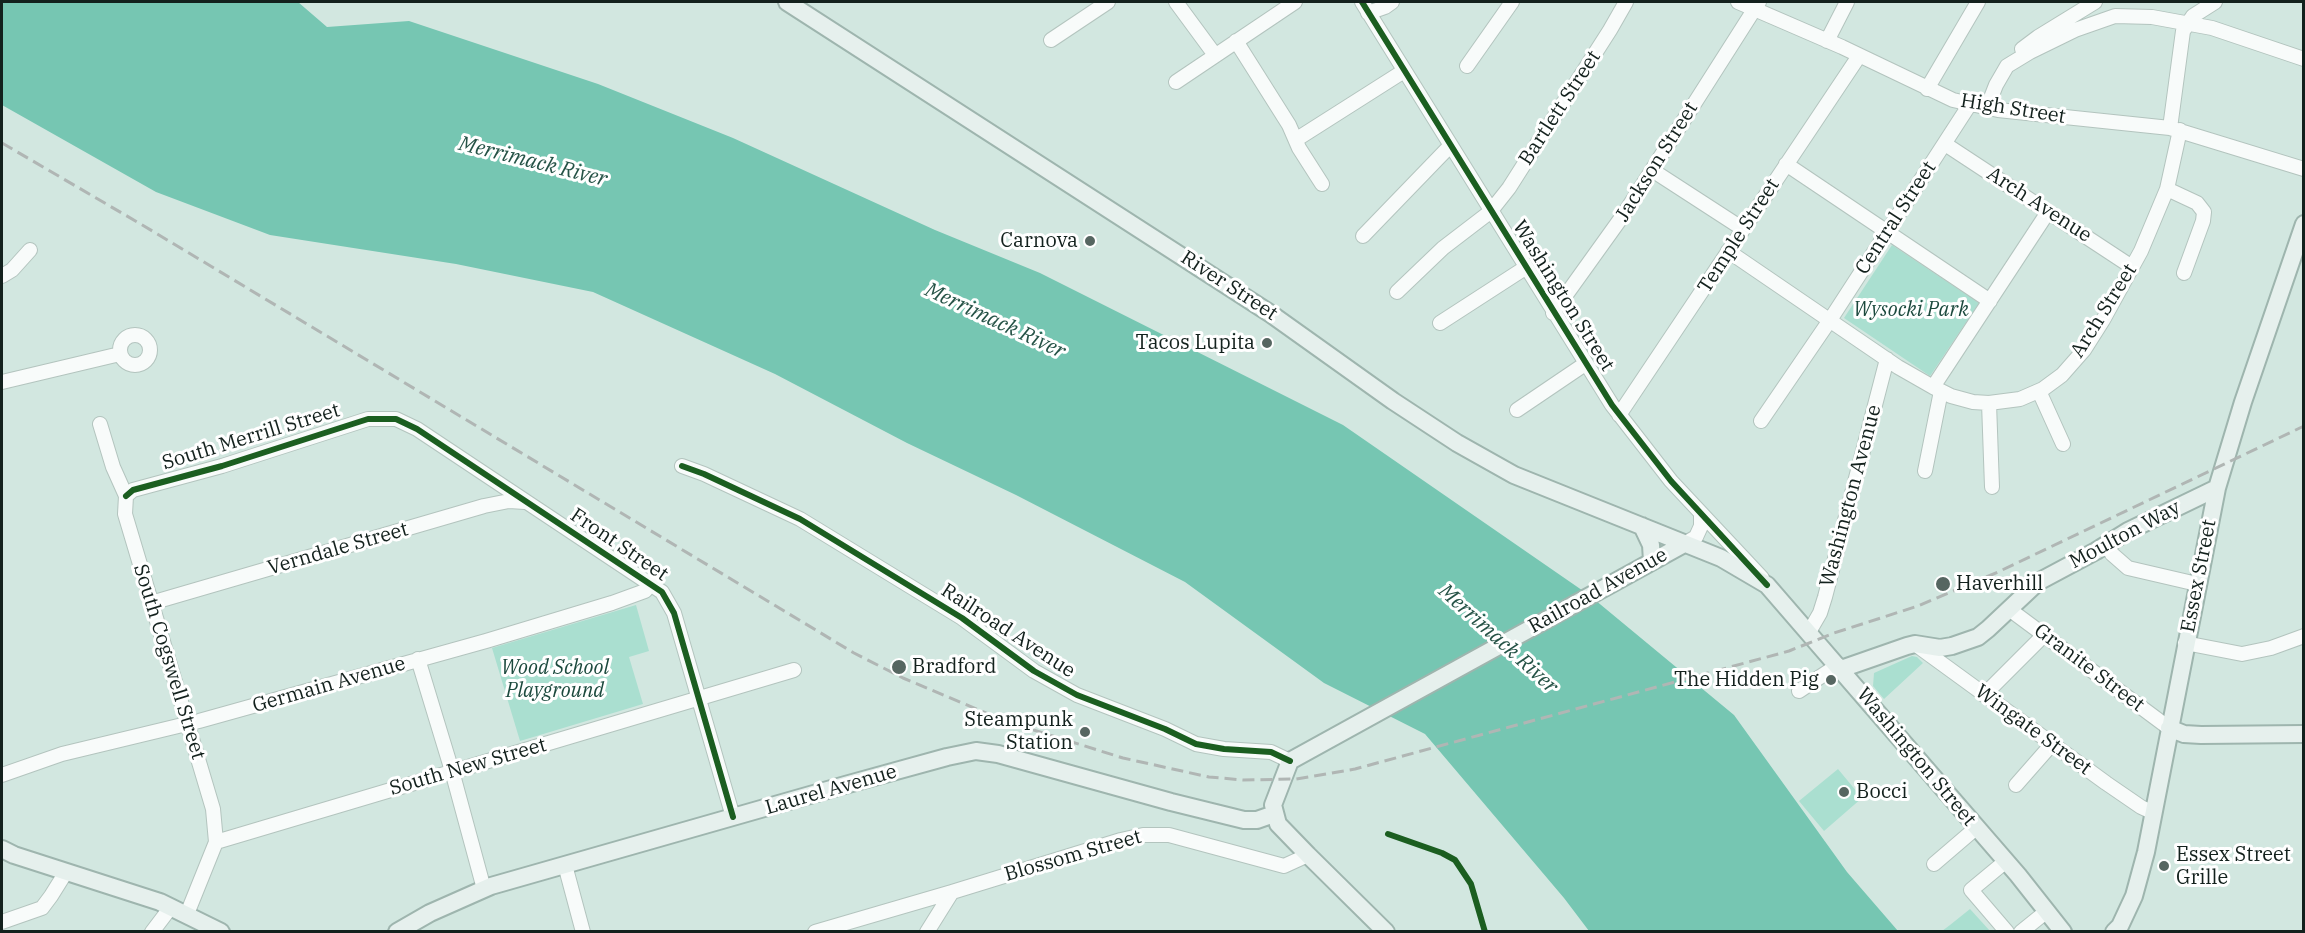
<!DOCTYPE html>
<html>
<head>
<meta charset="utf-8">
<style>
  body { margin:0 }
  #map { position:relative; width:2305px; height:933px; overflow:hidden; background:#d2e7e0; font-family:"IBM Plex Serif",serif }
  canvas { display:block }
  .frame { position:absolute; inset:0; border:3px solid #13211d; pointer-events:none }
</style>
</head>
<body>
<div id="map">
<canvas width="2305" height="933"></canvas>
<div class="frame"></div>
</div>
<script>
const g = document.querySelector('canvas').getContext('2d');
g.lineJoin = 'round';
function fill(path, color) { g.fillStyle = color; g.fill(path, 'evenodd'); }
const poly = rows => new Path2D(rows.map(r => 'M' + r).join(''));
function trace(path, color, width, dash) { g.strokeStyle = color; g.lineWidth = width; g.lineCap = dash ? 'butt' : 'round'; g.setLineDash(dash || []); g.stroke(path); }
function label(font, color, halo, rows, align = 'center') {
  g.font = font + ' "IBM Plex Serif",serif'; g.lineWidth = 6; g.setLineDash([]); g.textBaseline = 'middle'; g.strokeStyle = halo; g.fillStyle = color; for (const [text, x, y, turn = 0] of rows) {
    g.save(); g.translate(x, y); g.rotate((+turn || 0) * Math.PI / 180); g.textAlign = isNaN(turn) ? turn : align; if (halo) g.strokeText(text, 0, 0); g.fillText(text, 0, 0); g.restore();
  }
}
fill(poly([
  [1892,245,1979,303,1930,376,1844,318],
  [636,605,649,651,629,657,643,704,520,741,492,648],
  [1912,656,1917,657,1923,663,1884,699,1873,686,1874,673],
  [1838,769,1862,798,1824,831,1799,801],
  [1970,909,1990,931,1942,931,1950,925]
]), '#aadfd0');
fill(poly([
  [2,2,298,2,327,27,409,21,598,84,733,138,935,230,1040,273,1343,425,1589,595,1734,715,1847,872,1898,931,1589,931,1564,898,1425,734,1324,683,1185,582,1016,495,907,443,775,374,593,292,456,264,270,235,156,192,2,105]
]), '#76c6b2');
const minor = poly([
  [1176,2,1215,55],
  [1362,2,1612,405,1671,481,1762,578],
  [1738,2,1842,47,1953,100,1998,110,2170,128,2304,169],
  [1368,13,1385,7,1392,2],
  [1051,40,1108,2],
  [1236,41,1289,125,1299,148,1322,184],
  [1827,41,1847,2],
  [2022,49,2038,37,2095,2],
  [1467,66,1512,2],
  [1176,82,1295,2],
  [1927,89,1978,2],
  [1987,108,1996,85,2007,66,2030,52,2075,30,2115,16,2152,17,2212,28,2304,59],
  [2170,128,2183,31,2193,16,2215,2],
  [1297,139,1404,71],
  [1945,144,2132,267],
  [1786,164,1990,301],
  [1652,170,1743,229],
  [2167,189,2197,203,2204,212,2203,221,2184,273],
  [1363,236,1450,146],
  [1728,251,1898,367,1933,387,1951,396,1973,402,1989,403,2020,399,2043,389,2062,375,2084,350,2103,320,2141,251,2167,189,2180,130],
  [2,276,12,270,30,250],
  [1397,292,1443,248,1490,212,1509,188,1537,144,1610,30,1626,2],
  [1553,313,1624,214,1759,2],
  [1440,323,1525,268],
  '120 350a15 15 0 1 1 30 0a15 15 0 1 1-30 0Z',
  [2,382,120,354],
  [1933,387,2048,212],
  [2039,391,2063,444],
  [1989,403,1992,487],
  [1517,410,1585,364],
  [1619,415,1859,56],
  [1761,421,1830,320,1970,104],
  [100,424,113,467,126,496],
  [682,466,704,474,800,519,962,618,1034,671,1077,695,1165,729,1196,744,1224,749,1271,752,1290,761],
  [1925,471,1941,391],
  [126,496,133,490,222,466,368,419,396,419,417,429,662,592,674,613,733,817],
  [126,496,125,514,213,809,216,842],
  [1684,544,1696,537,1701,526,1701,513],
  [2107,544,2112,554,2128,568,2197,584],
  [151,603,484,506,509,501,525,502],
  [2009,609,2169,728],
  [1809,632,1820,613,1825,597,1887,359],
  [2185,643,2242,654,2271,648,2304,636],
  [1915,644,2106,783,2141,807,2154,813],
  [418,659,452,771,484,889],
  [1799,691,1838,665],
  [1984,695,2044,635],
  [2,775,62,754,199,721,486,641,612,603,645,591,652,583],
  [2016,785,2052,744],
  [2006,861,1971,890,2007,932],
  [1934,864,1976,828],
  [565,865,583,932],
  [187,914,216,842,794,670],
  [2,922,42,908,51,896,66,872],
  [152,932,171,907],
  [815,932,952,892],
  [927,932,952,892,1121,840,1143,835,1169,835,1284,866,1308,855],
  [2021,932,2047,911]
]);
const major = poly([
  [787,2,1271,314,1393,401,1457,443,1514,475,1721,558,1767,585,2018,875,2063,932],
  [1642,526,1651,545,1652,561],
  [1841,669,1907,646,1915,644,1940,648,1952,646,1978,637,1988,629,2038,582,2096,551,2128,531,2217,488],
  [2169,728,2184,734,2201,735,2304,734],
  [2,849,14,855,160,902,221,932],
  [397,932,430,913,491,886,845,785,947,757,976,751,998,754,1171,802,1244,820,1257,820,1274,814],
  [1386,932,1308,855,1278,824,1273,805,1290,761,1684,544],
  [2114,932,2120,926,2134,896,2146,852,2217,488,2243,402,2304,224]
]);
trace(minor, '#b3c4be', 16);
trace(major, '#9eb5ae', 20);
trace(minor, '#f8fbfa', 14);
trace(major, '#e6f0ed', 16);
trace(poly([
  [2,143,144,226,854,653,903,678,1005,721,1123,758,1209,777,1243,780,1296,779,1355,769,1789,651,1834,633,1918,606,1998,572,2304,426]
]), '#b0b6b4', 3, [12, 6]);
trace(poly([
  [1362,2,1612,405,1671,481,1767,585],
  [682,466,704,474,800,519,962,618,1034,671,1077,695,1165,729,1196,744,1224,749,1271,752,1290,761],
  [126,496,133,490,222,466,368,419,396,419,417,429,662,592,674,613,733,817],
  [1388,834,1442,853,1455,860,1471,884,1485,932]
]), '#1b5e20', 6);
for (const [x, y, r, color] of [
  [1090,241,6,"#566661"],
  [1267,343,6,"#566661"],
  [1943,584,8,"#566661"],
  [899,667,8,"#566661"],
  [1831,680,6,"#566661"],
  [1085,732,6,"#566661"],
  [1844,792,6,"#566661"],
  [2164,866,6,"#566661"]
]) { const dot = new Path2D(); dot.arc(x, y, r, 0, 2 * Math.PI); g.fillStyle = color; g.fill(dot); trace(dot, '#fff', 2); }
label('20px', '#13211d', '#fff', [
  ["Bartlett Street",1560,108,-57],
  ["High Street",2013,109,9],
  ["Jackson Street",1657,162,-58],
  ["Arch Avenue",2039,205,33],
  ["Central Street",1896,218,-57],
  ["Temple Street",1739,236,-57],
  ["River Street",1229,286,33],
  ["Washington Street",1563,296,58],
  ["Arch Street",2104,311,-58],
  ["South Merrill Street",251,437,-17],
  ["Washington Avenue",1851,496,-75],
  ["Moulton Way",2125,535,-28],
  ["Front Street",619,545,34],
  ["Verndale Street",338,549,-16],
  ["Essex Street",2199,576,-79],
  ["Railroad Avenue",1598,591,-29],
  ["Railroad Avenue",1008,631,33],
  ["South Cogswell Street",169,662,73],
  ["Granite Street",2089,668,37],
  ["Germain Avenue",329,685,-16],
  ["Wingate Street",2033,730,36],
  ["Washington Street",1916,757,50],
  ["South New Street",468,767,-16],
  ["Laurel Avenue",831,790,-16],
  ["Blossom Street",1073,856,-16]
]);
label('20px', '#13211d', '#fff', [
  ["Carnova",1078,241],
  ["Tacos Lupita",1255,343],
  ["Haverhill",1956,584,"left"],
  ["Bradford",912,667,"left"],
  ["The Hidden Pig",1819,680],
  ["Steampunk",1073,720],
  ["Station",1073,743],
  ["Bocci",1856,792,"left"],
  ["Essex Street",2176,855,"left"],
  ["Grille",2176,878,"left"]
], 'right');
label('italic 20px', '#1b493d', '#fff', [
  ["Wysocki Park",1911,310],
  ["Wood School",555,668],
  ["Playground",555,691]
]);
label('italic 21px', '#265347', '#fff', [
  ["Merrimack River",533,162,14],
  ["Merrimack River",995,321,25],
  ["Merrimack River",1498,639,42]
]);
</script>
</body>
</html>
